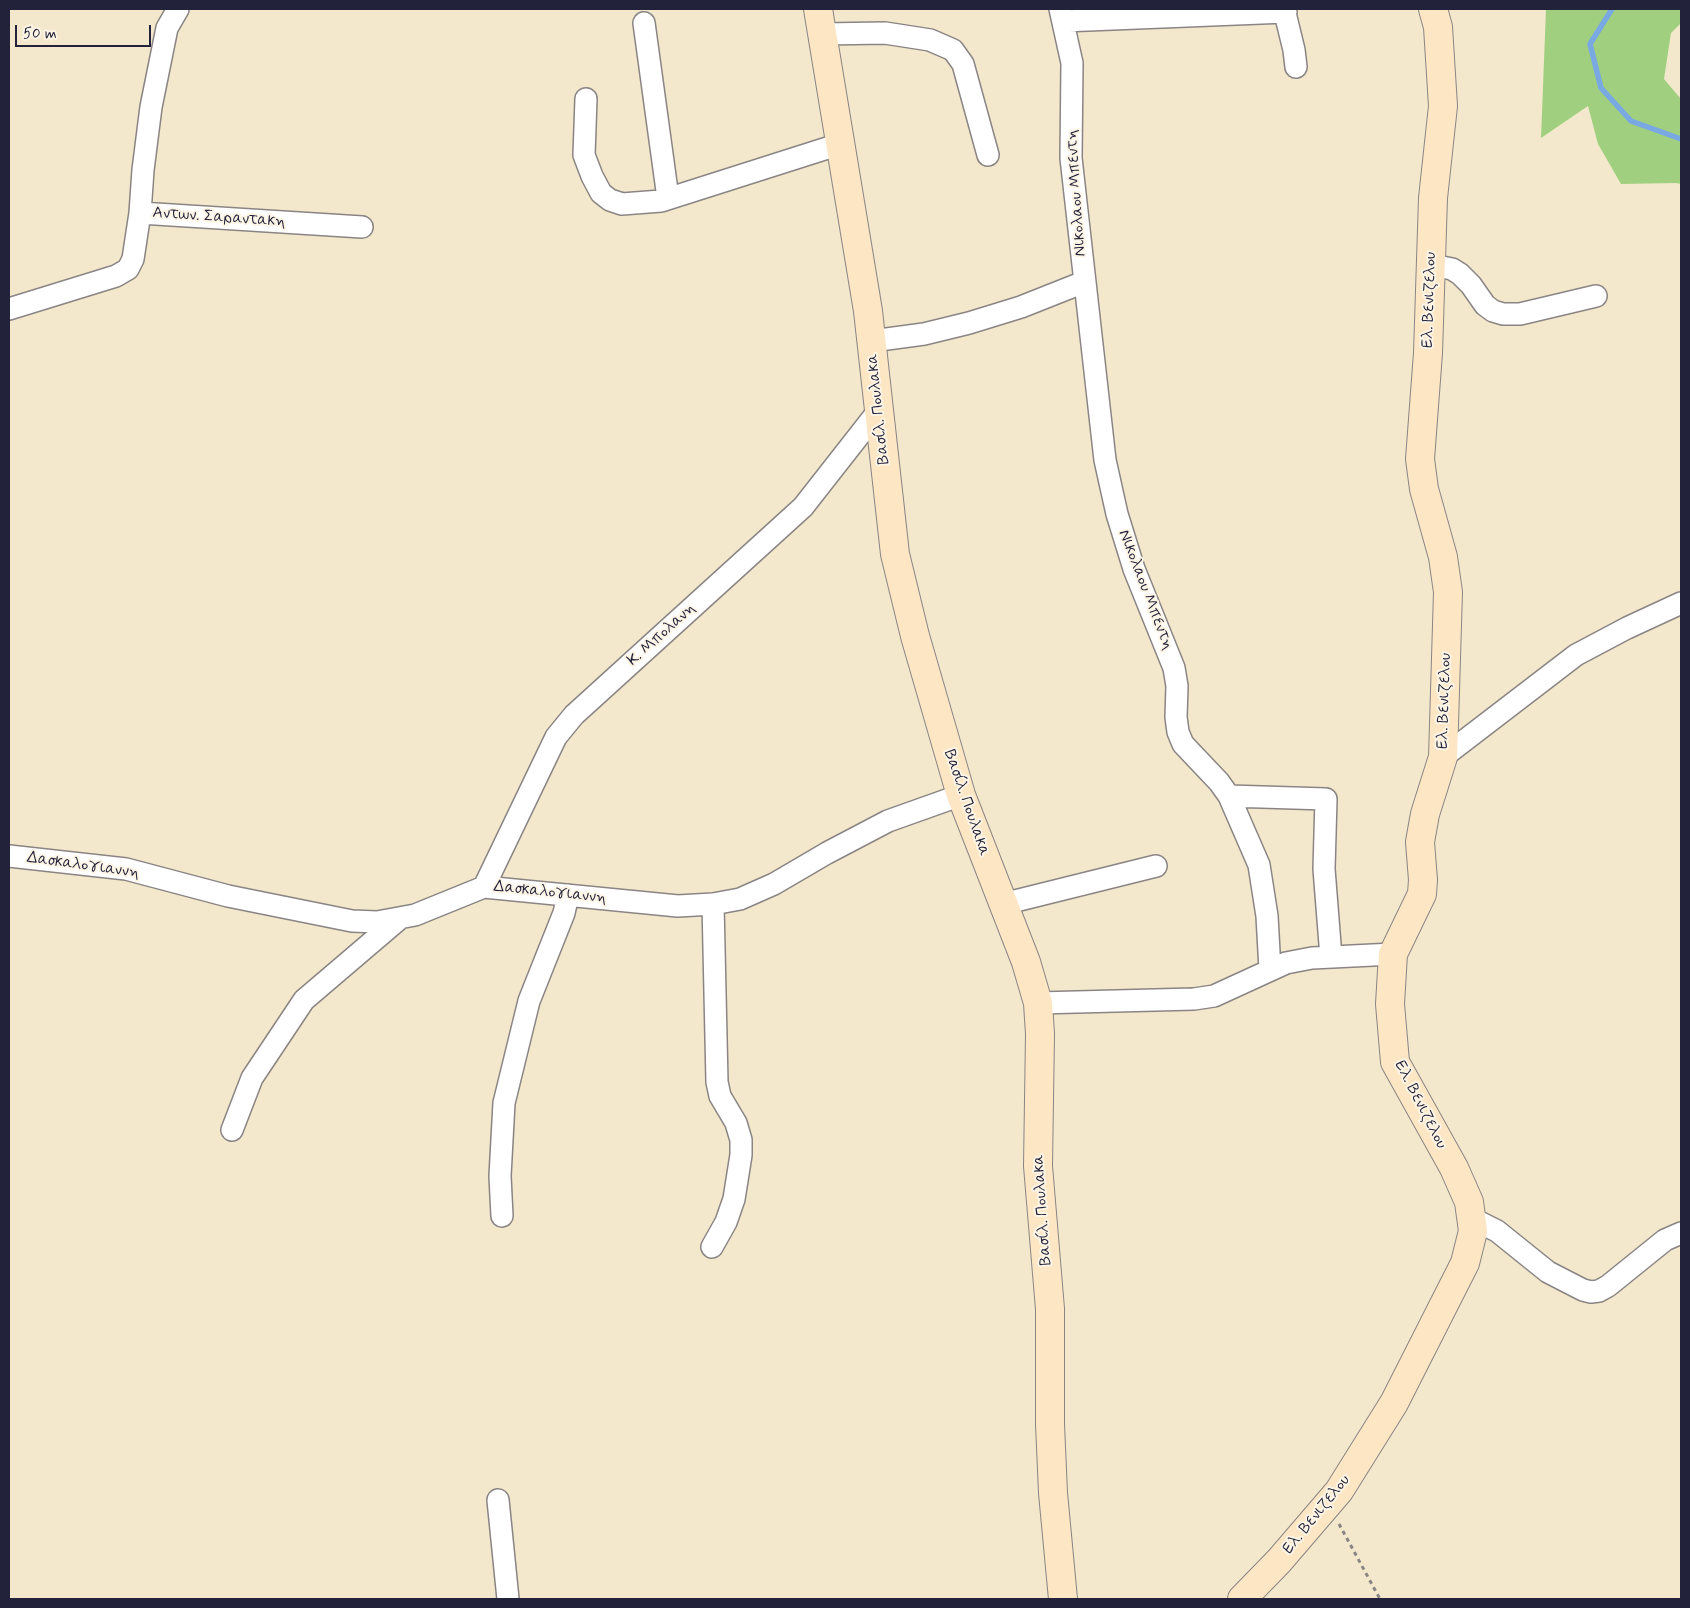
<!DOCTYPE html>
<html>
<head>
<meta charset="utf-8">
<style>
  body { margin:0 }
  #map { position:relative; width:1690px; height:1608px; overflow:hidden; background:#f3e8cc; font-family:Mynerve,sans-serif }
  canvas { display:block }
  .frame { position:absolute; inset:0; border:10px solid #22223b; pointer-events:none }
  .scale { position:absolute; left:15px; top:25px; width:136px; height:22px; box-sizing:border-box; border:2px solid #22223b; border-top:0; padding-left:6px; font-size:15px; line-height:18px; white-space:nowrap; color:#22223b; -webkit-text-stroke:4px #fcf5e5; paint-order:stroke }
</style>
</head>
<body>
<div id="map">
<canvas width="1690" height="1608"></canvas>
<div class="frame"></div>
<div class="scale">50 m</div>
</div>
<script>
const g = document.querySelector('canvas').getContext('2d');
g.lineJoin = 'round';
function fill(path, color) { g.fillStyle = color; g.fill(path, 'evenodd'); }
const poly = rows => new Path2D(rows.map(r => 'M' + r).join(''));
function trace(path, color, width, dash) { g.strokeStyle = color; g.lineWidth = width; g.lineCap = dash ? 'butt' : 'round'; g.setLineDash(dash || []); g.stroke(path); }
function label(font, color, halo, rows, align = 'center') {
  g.font = font + ' Mynerve,sans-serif'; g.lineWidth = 4; g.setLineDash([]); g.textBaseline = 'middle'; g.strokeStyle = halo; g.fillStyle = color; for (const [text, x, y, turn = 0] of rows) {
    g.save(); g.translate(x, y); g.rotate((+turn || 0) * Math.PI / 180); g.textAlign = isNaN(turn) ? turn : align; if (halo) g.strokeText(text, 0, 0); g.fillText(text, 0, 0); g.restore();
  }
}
fill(poly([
  [1546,9,1681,9,1681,23,1671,33,1664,79,1681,99,1681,184,1676,183,1621,184,1598,144,1588,106,1541,138]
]), '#a0d07f');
trace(poly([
  [1612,9,1590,44,1601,88,1631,121,1681,139]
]), '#79a8e3', 5.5);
const street = poly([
  [1060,9,1072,63,1071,158,1105,460,1117,514,1134,569,1174,668,1177,686,1176,717,1178,732,1183,744,1219,782,1229,796,1259,865,1267,916,1270,970],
  [1284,9,1294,50,1296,67],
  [1063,21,1286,12],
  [644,23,668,198],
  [822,34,885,33,930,40,953,50,963,64,988,155],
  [586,99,584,155,592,176,601,193,610,200,622,204,661,201,840,144],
  [140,213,143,170,151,107,167,28,178,9],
  [1431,268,1442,267,1452,269,1460,274,1471,285,1485,305,1493,311,1503,314,1520,314,1596,296],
  [9,309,116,276,128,269,133,259,140,213,362,227],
  [872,341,924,334,969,323,1021,307,1084,282],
  [1443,757,1576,655,1627,628,1681,603],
  [1229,796,1326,799,1324,869,1331,957],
  [9,856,126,869,228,896,352,921,377,922,415,915,484,887,678,906,713,904,740,899,774,884,827,853,888,821,961,795],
  [484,887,556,737,574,715,803,507,879,410],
  [1003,904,1156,866],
  [1038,1003,1194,999,1214,996,1286,963,1312,958,1393,954],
  [232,1130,252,1078,304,1000,399,919],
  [502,1216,500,1176,504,1103,529,1001,564,913,568,895],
  [1471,1218,1497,1231,1548,1272,1583,1290,1591,1292,1599,1291,1608,1286,1665,1240,1681,1233],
  [712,1247,726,1222,734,1199,741,1155,741,1140,736,1123,720,1096,717,1082,713,904],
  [498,1500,508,1599]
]);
const secondary = poly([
  [818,9,868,311,895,554,915,636,961,795,1026,962,1038,1003,1040,1034,1038,1166,1050,1309,1050,1424,1053,1493,1063,1599],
  [1242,1599,1279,1561,1339,1491,1394,1403,1465,1263,1473,1231,1469,1202,1454,1168,1395,1062,1390,1004,1393,954,1422,894,1423,880,1420,842,1425,814,1443,757,1448,592,1443,557,1424,489,1420,459,1428,353,1433,198,1443,106,1438,27,1433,9]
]);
trace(street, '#8a8584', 24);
trace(secondary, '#8a8584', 30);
trace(poly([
  [1339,1524,1380,1599]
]), '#8a8584', 3, [4, 4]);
trace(street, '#fff', 21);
trace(secondary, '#fce6c4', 28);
label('16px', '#22223b', '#fcf5e5', [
  ["Νικολαου Μπεντη",1077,193,-94],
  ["Αντων. Σαραντακη",219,218,4],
  ["Ελ. Βενιζελου",1430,300,-88],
  ["Βασίλ. Πουλακα",879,409,-96],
  ["Νικολαου Μπεντη",1145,590,69],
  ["Κ. Μπολανη",662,635,-42],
  ["Ελ. Βενιζελου",1445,701,-88],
  ["Βασίλ. Πουλακα",966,803,71],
  ["Δασκαλογιαννη",83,866,8],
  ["Δασκαλογιαννη",550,893,6],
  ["Ελ. Βενιζελου",1420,1105,63],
  ["Βασίλ. Πουλακα",1043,1210,-94],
  ["Ελ. Βενιζελου",1317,1515,-51]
]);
</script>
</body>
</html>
